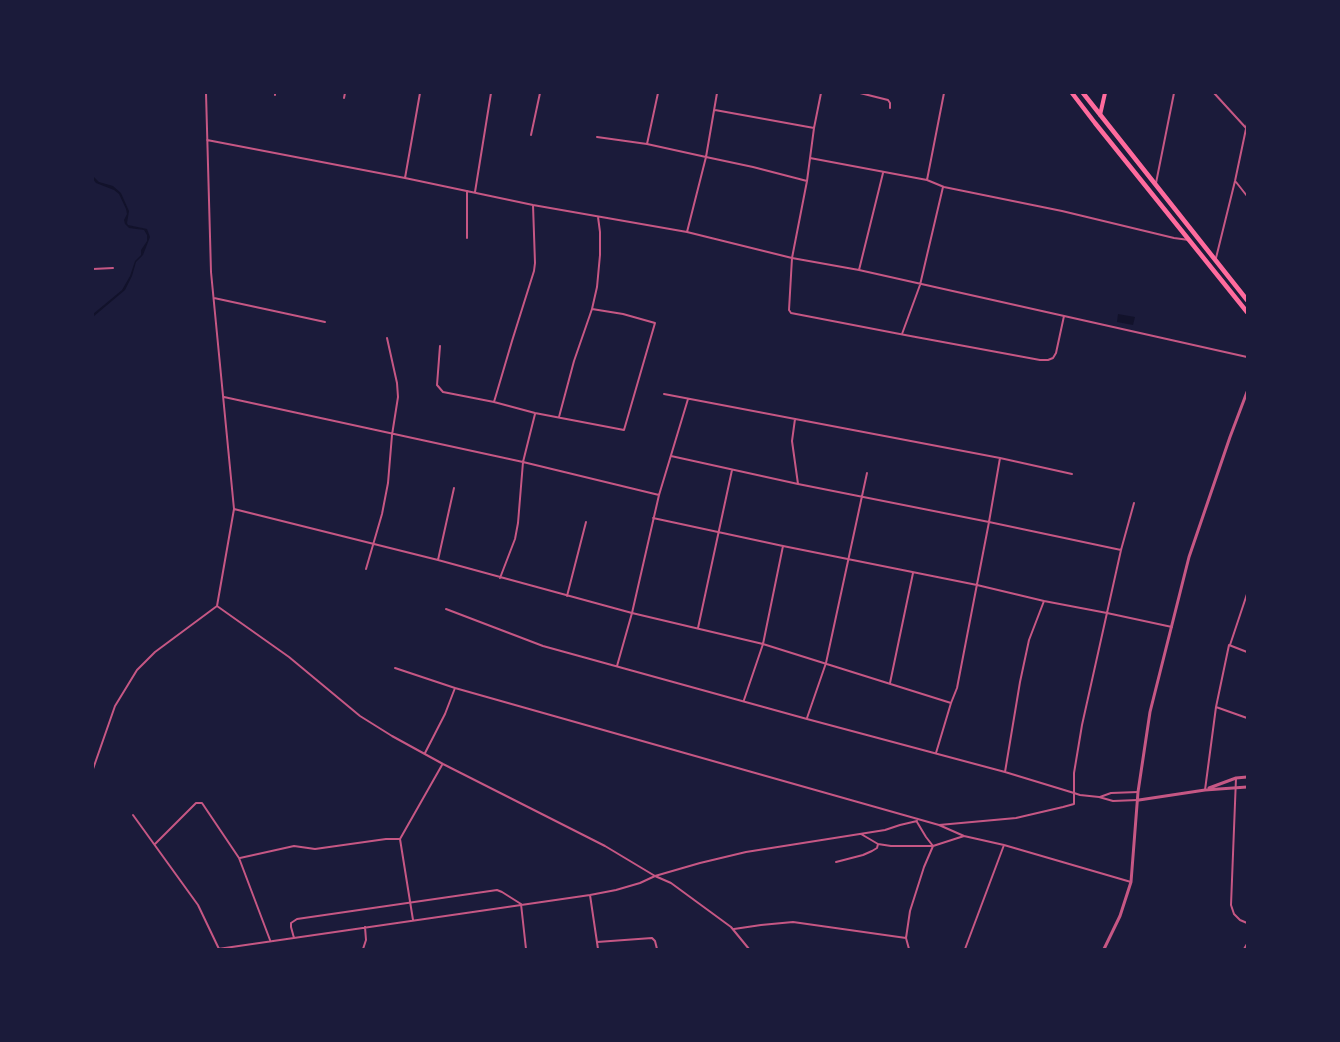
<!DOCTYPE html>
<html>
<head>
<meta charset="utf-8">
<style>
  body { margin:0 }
  #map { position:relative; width:1340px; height:1042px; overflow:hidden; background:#1b1b3a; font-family:"Crimson Pro",serif }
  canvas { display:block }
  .frame { position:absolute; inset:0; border:94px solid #1b1b3a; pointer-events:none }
</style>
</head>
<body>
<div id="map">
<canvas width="1340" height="1042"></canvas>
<div class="frame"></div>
</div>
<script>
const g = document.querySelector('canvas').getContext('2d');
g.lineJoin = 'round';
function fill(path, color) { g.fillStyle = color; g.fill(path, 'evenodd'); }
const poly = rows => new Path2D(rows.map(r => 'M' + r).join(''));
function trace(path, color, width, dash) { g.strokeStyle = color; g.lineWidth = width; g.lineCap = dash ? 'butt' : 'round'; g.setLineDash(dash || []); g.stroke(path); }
fill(poly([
  [93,176,99,182,113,186,121,193,129,211,127,223,128,225,147,229,150,237,143,255,136,262,132,276,125,290,93,317,93,314,122,290,130,276,135,261,141,255,141,250,147,241,147,235,144,230,129,228,125,224,124,220,127,214,126,209,119,194,114,190,96,183,93,179],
  [1118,314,1135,317,1133,325,1117,322]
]), '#12122b');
trace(poly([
  [821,93,814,128,807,181,792,258,789,310,791,313,905,335,1040,360,1048,360,1053,358,1056,353,1064,316],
  [860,93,888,100,890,103,890,108],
  [1214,93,1246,128],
  [275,95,275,93],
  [344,98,345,93],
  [715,110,814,128],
  [531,135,540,93],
  [597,137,647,144,706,157,753,167,807,181],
  [207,140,405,178,533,205,687,232,792,258,859,270,883,173],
  [647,144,658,93],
  [810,158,927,180,944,187,1062,211,1174,238,1189,240],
  [405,178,420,93],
  [927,180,944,93],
  [1236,182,1247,196],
  [1156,183,1174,93],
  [475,192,491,93],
  [687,232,706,157,717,93],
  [467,238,467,191],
  [1216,258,1235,181,1247,124],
  [93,269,113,268],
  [859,270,1247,357],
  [214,298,325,322],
  [902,334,920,285,943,187],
  [440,346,437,385,443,392,494,402,535,413,624,430,655,323,623,314,592,309],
  [664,394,1000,458,1072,474],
  [224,397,523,462,659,495],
  [494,402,512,341,534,271,535,263,533,205],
  [559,417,574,361,592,309,597,287,600,255,600,232,598,217],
  [795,419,792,441,798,484],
  [671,456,798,484,989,522,1121,550],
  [234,509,438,560,632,613,763,644,951,703],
  [653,518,783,546,977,585,1044,601,1107,613,1172,627],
  [438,560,454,488],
  [366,569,382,514,388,483,392,435,398,397,397,383,387,338],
  [500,578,515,539,518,523,523,462,535,414],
  [567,596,586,522],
  [217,606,289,657,360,716,392,736,443,764,605,846,655,876,671,883,731,927,749,949],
  [446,609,543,646,807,719,1005,772,1074,793,1074,773,1082,725,1121,550,1134,503],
  [698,628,732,470],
  [1230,645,1247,594],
  [617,666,632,613,659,495,688,399],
  [395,668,455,688,939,825,964,836,933,846,924,867,910,911,906,938,909,949],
  [890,683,913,573],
  [744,700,763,644,783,546],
  [1216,707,1247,718],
  [807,718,826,663,867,473],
  [425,753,445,714,455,688],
  [936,753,951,703,957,688,989,522,1000,458],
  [93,769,115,706,137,670,155,652,217,606,234,509,211,272,206,93],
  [1005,772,1020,682,1029,640,1044,601],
  [1236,778,1231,905,1234,914,1240,920,1247,923],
  [1205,790,1216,707,1229,645,1247,652],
  [1100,797,1111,793,1138,792],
  [133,815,198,905,219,949],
  [939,825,1016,818,1063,807,1074,804,1074,793,1080,795,1099,797,1113,801,1138,800],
  [861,834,878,844,891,846,933,846,926,837,917,822],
  [964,836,1004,845,1131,882],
  [155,844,196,803,202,803,239,858,270,940],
  [240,858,294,846,315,849,386,839,400,839],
  [836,862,863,855,872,851,877,848,878,844],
  [590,895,598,949],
  [413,920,400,839,442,765],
  [734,929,761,925,793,922,906,938],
  [294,938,291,927,291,923,297,919,497,890,502,892,521,904,526,949],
  [597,942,652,938,655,941,657,949],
  [218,949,590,895,616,890,640,883,655,876,700,863,746,852,885,830,900,825,917,821],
  [363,949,366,940,365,927],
  [965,949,1004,845],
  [1244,949,1247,944]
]), '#c65784', 2);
trace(poly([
  [1209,788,1236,778,1247,777],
  [1139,800,1205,790,1247,787],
  [1104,949,1120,916,1131,882,1138,792,1150,712,1189,557,1230,437,1247,392]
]), '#c65784', 3);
trace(poly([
  [1100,115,1105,93]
]), '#ff6b9d', 4);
trace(poly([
  [1072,93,1095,123,1247,312],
  [1083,93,1247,300]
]), '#ff6b9d', 4.5);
</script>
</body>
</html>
